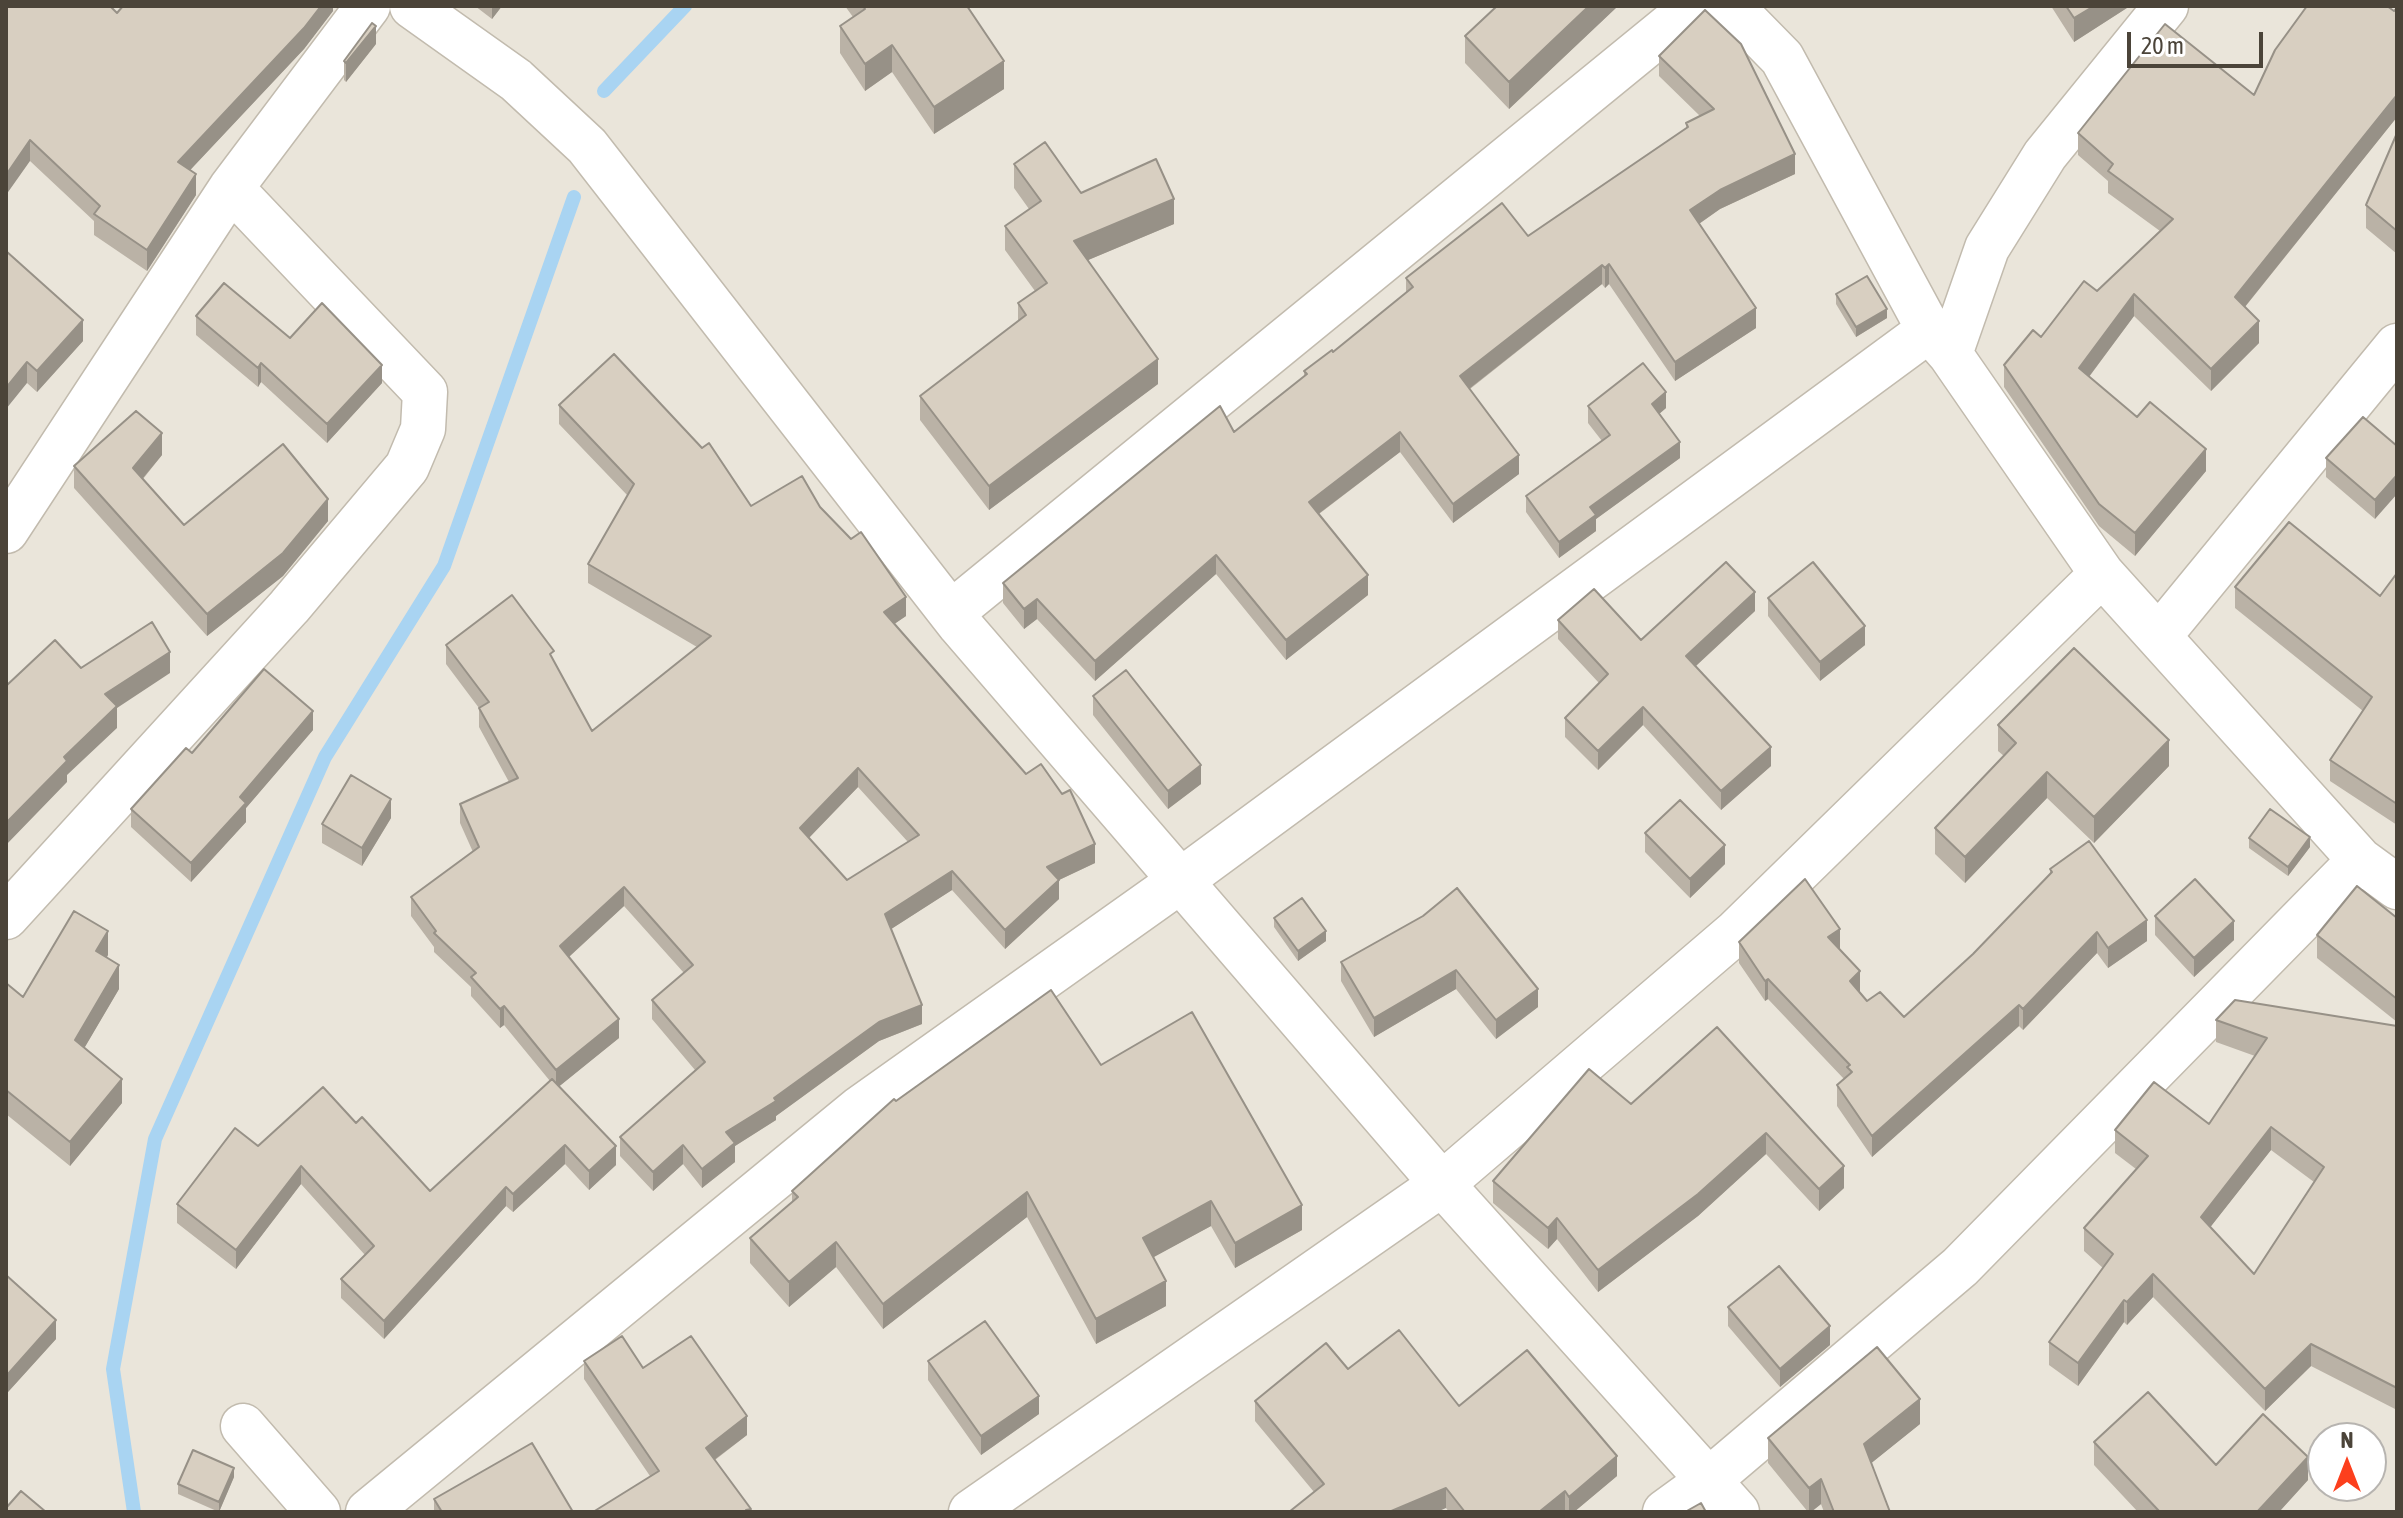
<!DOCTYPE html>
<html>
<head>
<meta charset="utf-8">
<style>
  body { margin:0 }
  #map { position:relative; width:2403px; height:1518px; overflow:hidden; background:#f6f3ec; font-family:"Asap Condensed",sans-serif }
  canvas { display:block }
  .frame { position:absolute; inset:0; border:8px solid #4b4439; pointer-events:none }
  .north { position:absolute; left:2307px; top:1422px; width:80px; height:80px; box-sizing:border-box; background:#fff; border:2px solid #b7b4b0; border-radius:50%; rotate:0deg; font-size:22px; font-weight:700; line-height:32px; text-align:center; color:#4b4439 }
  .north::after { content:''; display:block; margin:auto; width:28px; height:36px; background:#fc3f1d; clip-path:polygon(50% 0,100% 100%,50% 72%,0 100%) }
  .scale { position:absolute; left:2127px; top:32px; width:136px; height:36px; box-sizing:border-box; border:4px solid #4b4439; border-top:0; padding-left:10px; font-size:24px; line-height:28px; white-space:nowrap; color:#4b4439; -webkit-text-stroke:6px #fff; paint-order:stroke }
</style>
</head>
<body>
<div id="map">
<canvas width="2403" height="1518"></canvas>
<div class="frame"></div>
<div class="north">N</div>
<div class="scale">20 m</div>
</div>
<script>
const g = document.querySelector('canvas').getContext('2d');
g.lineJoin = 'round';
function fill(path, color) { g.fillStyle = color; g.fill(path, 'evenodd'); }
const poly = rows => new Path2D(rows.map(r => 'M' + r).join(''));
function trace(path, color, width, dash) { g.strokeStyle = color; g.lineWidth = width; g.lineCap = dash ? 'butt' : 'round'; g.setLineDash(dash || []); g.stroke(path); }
fill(poly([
  [6,6,2397,6,2397,1512,6,1512],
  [2323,1438,2371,1438,2371,1486,2323,1486]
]), '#eae5da');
trace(poly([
  [604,91,685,6],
  [134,1512,113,1369,155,1139,325,757,444,566,574,197]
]), '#a9d4f2', 14);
const street = poly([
  [412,6,516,80,587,146,960,625,1442,1184,1737,1512],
  [1731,6,1782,58,1929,330,1950,354,2102,574,2360,860,2397,887],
  [1950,354,1987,248,2045,155,2166,6],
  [6,531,231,188,368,6],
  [951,613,1694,6],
  [2159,636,2397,346],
  [6,917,289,607,407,467,423,429,425,392,231,188],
  [243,1426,318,1512],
  [368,1512,859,1109,1180,881,1929,330],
  [971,1512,1442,1184,1736,932,2102,574],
  [1665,1512,1709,1480,1960,1267,2360,860]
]);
trace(street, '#c2bbae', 47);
trace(street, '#fff', 44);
fill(poly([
  [6,6,117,13,333,6,333,11,304,49,190,170,196,195,147,271,94,235,94,221,30,161],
  [475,6,502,6,492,19],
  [845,6,967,6,1004,89,934,134,892,72,865,91,840,53,840,26,853,17],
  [1618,6,1509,109,1465,63,1465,36],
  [2051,6,2130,6,2074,42],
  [2397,8,2397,117,2245,307,2259,343,2211,391,2134,316,2089,377,2137,417,2206,471,2135,556,2099,526,2004,387,2004,365,2041,337,2097,291,2160,231,2108,193,2108,181,2078,155,2078,133,2254,95,2394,11],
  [376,44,346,82,344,80,344,61],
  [1659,56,1795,174,1720,209,1699,224,1756,328,1675,381,1609,284,1605,288,1602,284,1470,389,1519,474,1453,523,1400,452,1319,514,1368,595,1286,660,1216,574,1095,681,1037,619,1024,629,1003,603,1003,583,1234,432,1304,377,1304,371,1333,352,1406,293,1406,278,1528,236,1686,129,1686,123,1700,116,1659,76],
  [2397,133,2397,254,2366,228,2366,205],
  [1014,164,1081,193,1174,224,1088,260,1158,384,989,510,920,420,920,396,1018,322,1018,303,1035,291,1005,250,1005,226,1029,209,1014,188],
  [6,251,83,341,37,392,27,383],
  [1836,294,1887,318,1856,337,1836,304],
  [196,316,290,338,382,383,327,443,261,382,258,387,196,335],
  [559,405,751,506,820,507,906,616,894,624,1095,863,1059,880,1059,899,1005,949,952,890,891,929,922,1024,879,1041,776,1116,776,1120,735,1146,735,1162,702,1188,683,1164,653,1191,620,1156,620,1137,695,1070,652,1019,652,1000,684,973,624,906,569,957,619,1038,559,1086,616,1165,589,1190,565,1164,513,1212,506,1206,384,1339,341,1298,341,1279,365,1255,301,1184,236,1269,177,1223,177,1204,258,1146,356,1123,430,1191,550,1081,504,1025,500,1028,471,996,471,987,434,952,434,947,411,916,411,897,473,852,460,823,460,804,509,782,479,727,479,708,446,664,446,645,554,662,592,731,697,647,588,583,588,564,628,496,559,424],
  [858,787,908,842,847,880,809,838],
  [1588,406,1666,408,1659,414,1680,458,1596,519,1596,531,1559,558,1526,512,1526,496,1602,441,1588,423],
  [2397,446,2375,519,2326,477,2326,458],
  [162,455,143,479,184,525,328,521,283,576,207,636,74,488,74,466],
  [2397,573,2397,825,2330,781,2330,760,2363,711,2235,608,2235,587,2380,596],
  [1768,598,1865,645,1820,681,1768,616],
  [1755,611,1696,666,1771,766,1721,810,1643,725,1598,770,1565,737,1565,718,1599,683,1558,639,1558,620,1641,640],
  [1093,696,1201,784,1168,809,1093,715],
  [1998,725,2169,766,2094,843,2047,798,1965,883,1935,854,1935,828,2004,756,1998,751],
  [313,730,246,808,246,822,191,882,131,827,131,809,192,753],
  [391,818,362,866,322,843,322,824],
  [1645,833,1725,864,1690,898,1645,852],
  [2249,838,2310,847,2288,876,2249,848],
  [2050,869,2147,941,2108,968,2097,953,2023,1030,2019,1026,1872,1157,1837,1106,1837,1085,1844,1079,1768,999,1765,1001,1739,963,1739,942,1840,950,1860,992,1867,1001,1904,1017,1973,954,2050,874],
  [1423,916,1538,1007,1496,1039,1456,989,1374,1037,1341,981,1341,962],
  [2155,916,2234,940,2194,977,2155,935],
  [1274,918,1326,941,1298,961,1274,927],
  [2397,918,2397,1022,2317,958,2317,935],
  [108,955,107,957,119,989,84,1048,122,1103,70,1166,6,1114,6,983,23,997],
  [2216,1020,2397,1026,2397,1410,2311,1366,2265,1411,2153,1297,2127,1325,2124,1322,2078,1386,2049,1365,2049,1342,2103,1268,2084,1251,2084,1228,2136,1169,2115,1153,2115,1130,2209,1124,2255,1056,2216,1042],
  [2271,1150,2314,1182,2254,1274,2210,1227],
  [1717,1027,1844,1188,1819,1211,1766,1154,1698,1216,1598,1292,1557,1239,1548,1249,1493,1203,1493,1181,1631,1104],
  [1101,1065,1302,1230,1235,1268,1211,1226,1153,1257,1166,1306,1096,1344,1027,1217,883,1329,836,1267,789,1307,750,1263,750,1238,792,1202,792,1191,896,1101],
  [6,1275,56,1339,8,1392,6,1390],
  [1728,1307,1830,1345,1780,1387,1728,1326],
  [584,1361,643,1368,747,1435,715,1460,751,1512,650,1476,584,1379],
  [928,1361,1039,1414,981,1455,928,1380],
  [1348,1369,1459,1406,1617,1476,1574,1512,1449,1512,1446,1508,1314,1492,1255,1421,1255,1401],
  [1920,1424,1871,1463,1890,1512,1824,1512,1821,1504,1811,1512,1808,1512,1768,1463,1768,1438],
  [2094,1442,2216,1465,2308,1480,2279,1512,2138,1512,2094,1465],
  [234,1477,219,1512,178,1494,178,1484],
  [434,1499,573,1512,434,1512]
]), '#bab2a6');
fill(poly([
  [321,6,333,6,333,11,304,49,178,183,178,162],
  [492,6,502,6,492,19],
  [1589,6,1618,6,1509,109,1509,82],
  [2094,6,2130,6,2074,42,2074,18],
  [376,26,376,44,346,82,346,63],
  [892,45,892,72,865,91,865,64],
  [1004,61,1004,89,934,134,934,107],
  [2397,95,2397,117,2235,319,2235,297],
  [30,140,30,161,6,195,6,175],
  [1795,154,1795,174,1720,209,1690,230,1690,210,1720,190],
  [196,174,196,195,147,271,147,250],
  [1174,199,1174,224,1074,266,1074,241],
  [1609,264,1609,284,1605,288,1605,268],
  [1602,265,1602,284,1460,396,1460,376],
  [2134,294,2134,316,2079,390,2079,368],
  [1756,308,1756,328,1675,381,1675,362],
  [1887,309,1887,318,1856,337,1856,327],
  [83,320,83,341,37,392,37,371],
  [2259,321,2259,343,2211,391,2211,369],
  [1158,359,1158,384,989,510,989,486],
  [27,362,27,383,6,409,6,388],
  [261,363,261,382,258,387,258,368],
  [382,365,382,383,327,443,327,424],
  [1666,392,1666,408,1652,420,1652,404],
  [1400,432,1400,452,1309,521,1309,502],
  [162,433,162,455,133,490,133,468],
  [1680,442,1680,458,1596,519,1596,531,1559,558,1559,542,1590,507],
  [2206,449,2206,471,2135,556,2135,533],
  [1519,455,1519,474,1453,523,1453,504],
  [2397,475,2397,494,2375,519,2375,500],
  [328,499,328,521,283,576,207,636,207,614],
  [1216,555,1216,574,1095,681,1095,661],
  [1368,575,1368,595,1286,660,1286,640],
  [1755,592,1755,611,1686,675,1686,656],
  [906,597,906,616,884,631,884,612],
  [1037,599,1037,619,1024,629,1024,609],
  [1865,626,1865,645,1820,681,1820,662],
  [170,652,170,673,117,708,117,728,67,775,67,782,6,845,6,823,64,757,105,694],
  [1643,707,1643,725,1598,770,1598,751],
  [313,711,313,730,246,808,246,822,191,882,191,863,240,797],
  [2169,740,2169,766,2094,843,2094,817],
  [1771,747,1771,766,1721,810,1721,791],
  [1201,765,1201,784,1168,809,1168,791],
  [858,768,858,787,800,847,800,828],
  [2047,772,2047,798,1965,883,1965,857],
  [391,799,391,818,362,866,362,848],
  [2310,837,2310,847,2288,876,2288,867],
  [1095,844,1095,863,1059,880,1059,899,1005,949,1005,930,1047,867],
  [1725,845,1725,864,1690,898,1690,879],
  [952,871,952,890,885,933,885,914],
  [624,887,624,906,560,965,560,946],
  [2147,920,2147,941,2108,968,2108,948],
  [2234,921,2234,940,2194,977,2194,958],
  [1840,929,1840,950,1828,937],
  [108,931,108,955,96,975,96,951],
  [1326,931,1326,941,1298,961,1298,951],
  [2097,932,2097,953,2023,1030,2023,1009],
  [119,965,119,989,75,1064,75,1040],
  [1456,970,1456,989,1374,1037,1374,1018],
  [1860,971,1860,992,1850,1002,1850,981],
  [1768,979,1768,999,1765,1001,1765,981],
  [1538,989,1538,1007,1496,1039,1496,1020],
  [922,1005,922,1024,879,1041,776,1116,776,1120,735,1146,735,1162,702,1188,702,1169,726,1132,879,1022],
  [2019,1005,2019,1026,1872,1157,1872,1136],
  [504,1006,504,1025,500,1028,500,1009],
  [619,1019,619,1038,556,1089,556,1070],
  [122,1079,122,1103,70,1166,70,1142],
  [2271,1127,2271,1150,2201,1239,2201,1217],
  [1766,1133,1766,1154,1698,1216,1598,1292,1598,1270],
  [565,1145,565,1164,513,1212,513,1194],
  [683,1145,683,1164,653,1191,653,1172],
  [616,1146,616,1165,589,1190,589,1171],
  [301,1166,301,1184,236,1269,236,1250],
  [1844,1166,1844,1188,1819,1211,1819,1189],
  [506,1187,506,1206,384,1339,384,1321],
  [1027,1192,1027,1217,883,1329,883,1304],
  [1211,1201,1211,1226,1143,1263,1143,1238],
  [1302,1205,1302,1230,1235,1268,1235,1243],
  [1557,1218,1557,1239,1548,1249,1548,1228],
  [836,1242,836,1267,789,1307,789,1282],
  [2153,1274,2153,1297,2127,1325,2127,1302],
  [1166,1281,1166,1306,1096,1344,1096,1319],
  [2124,1300,2124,1322,2078,1386,2078,1363],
  [56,1320,56,1339,8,1392,8,1374],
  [1830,1326,1830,1345,1780,1387,1780,1369],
  [2311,1344,2311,1366,2265,1411,2265,1389],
  [1039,1396,1039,1414,981,1455,981,1436],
  [1920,1399,1920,1424,1864,1469,1864,1444],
  [747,1416,747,1435,706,1466,706,1448],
  [1617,1456,1617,1476,1574,1512,1569,1512,1569,1497],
  [2308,1457,2308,1480,2279,1512,2257,1512],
  [234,1468,234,1477,219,1512,219,1502],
  [1821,1479,1821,1504,1811,1512,1809,1512,1809,1488],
  [1446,1488,1446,1508,1437,1512,1389,1512],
  [1565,1491,1565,1511,1539,1512]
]), '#979187');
const building = poly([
  [6,6,110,6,117,13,123,6,321,6,304,28,178,162,196,174,147,250,94,214,100,206,30,140,6,175,6,6],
  [863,6,967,6,1004,61,934,107,892,45,865,64,840,26,865,9,863,6],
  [1497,6,1589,6,1509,82,1465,36,1497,6],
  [2066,6,2094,6,2074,18,2066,6],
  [2307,6,2387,6,2394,11,2397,8,2397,95,2235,297,2259,321,2211,369,2134,294,2079,368,2137,417,2150,402,2206,449,2135,533,2099,504,2004,365,2033,330,2041,337,2084,281,2097,291,2173,219,2108,171,2113,164,2078,133,2165,24,2254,95,2275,50,2307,6],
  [1705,10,1741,44,1795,154,1720,190,1690,210,1756,308,1675,362,1609,264,1605,268,1602,265,1460,376,1519,455,1453,504,1400,432,1309,502,1368,575,1286,640,1216,555,1095,661,1037,599,1024,609,1003,583,1220,406,1234,432,1307,374,1304,371,1332,350,1333,352,1413,287,1406,278,1502,203,1528,236,1688,127,1686,123,1714,109,1659,56,1705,10],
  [372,23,376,26,346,63,344,61,372,23],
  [2397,133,2397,231,2366,205,2397,133],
  [1045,142,1081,193,1156,159,1174,199,1074,241,1158,359,989,486,920,396,1026,315,1018,303,1047,283,1005,226,1041,201,1014,164,1045,142],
  [6,251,83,320,37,371,27,362,6,388,6,251],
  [1867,276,1887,309,1856,327,1836,294,1867,276],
  [224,283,290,338,322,303,382,365,327,424,261,363,258,368,196,316,224,283],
  [614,354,702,448,709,443,751,506,802,476,820,507,851,539,861,532,906,597,884,612,1026,774,1041,764,1062,794,1070,790,1095,844,1047,867,1059,880,1005,930,952,871,885,914,922,1005,879,1022,774,1098,776,1101,726,1132,735,1143,702,1169,683,1145,653,1172,620,1137,705,1062,652,1000,693,965,624,887,560,946,619,1019,556,1070,504,1006,500,1009,471,977,476,973,434,933,436,931,411,897,479,847,460,804,518,778,479,708,489,702,446,645,512,595,554,651,550,654,592,731,711,636,588,564,634,484,559,405,614,354],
  [858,768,919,835,847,880,800,828,858,768],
  [1643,363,1666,392,1652,404,1680,442,1590,507,1596,515,1559,542,1526,496,1610,435,1588,406,1643,363],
  [136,411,162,433,133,468,184,525,283,444,328,499,283,553,207,614,74,466,136,411],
  [2363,417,2397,446,2397,475,2375,500,2326,458,2363,417],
  [2289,522,2380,596,2397,573,2397,804,2330,760,2372,697,2235,587,2289,522],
  [1726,562,1755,592,1686,656,1771,747,1721,791,1643,707,1598,751,1565,718,1608,674,1558,620,1594,589,1641,640,1726,562],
  [1813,562,1865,626,1820,662,1768,598,1813,562],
  [152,622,170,652,105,694,117,706,64,757,67,761,6,823,6,686,55,640,81,668,152,622],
  [2074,648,2169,740,2094,817,2047,772,1965,857,1935,828,2016,743,1998,725,2074,648],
  [264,669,313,711,240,797,246,803,191,863,131,809,186,748,192,753,264,669],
  [1126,670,1201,765,1168,791,1093,696,1126,670],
  [351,775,391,799,362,848,322,824,351,775],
  [1680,800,1725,845,1690,879,1645,833,1680,800],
  [2270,809,2310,837,2288,867,2249,838,2270,809],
  [2089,841,2147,920,2108,948,2097,932,2023,1009,2019,1005,1872,1136,1837,1085,1852,1072,1847,1067,1850,1065,1768,979,1765,981,1739,942,1805,879,1840,929,1828,937,1860,971,1850,981,1867,1001,1880,992,1904,1017,1973,954,2052,872,2050,869,2089,841],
  [2195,879,2234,921,2194,958,2155,916,2195,879],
  [2357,886,2397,918,2397,999,2317,935,2357,886],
  [1457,888,1538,989,1496,1020,1456,970,1374,1018,1341,962,1423,916,1457,888],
  [1302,898,1326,931,1298,951,1274,918,1302,898],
  [74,911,108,931,96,951,119,965,75,1040,122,1079,70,1142,6,1090,6,983,23,997,74,911],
  [1051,990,1101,1065,1192,1012,1302,1205,1235,1243,1211,1201,1143,1238,1166,1281,1096,1319,1027,1192,883,1304,836,1242,789,1282,750,1238,798,1197,792,1191,894,1099,896,1101,1051,990],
  [2235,1000,2397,1026,2397,1388,2311,1344,2265,1389,2153,1274,2127,1302,2124,1300,2078,1363,2049,1342,2113,1254,2084,1228,2148,1156,2115,1130,2154,1082,2209,1124,2267,1038,2216,1020,2235,1000],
  [2271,1127,2324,1167,2254,1274,2201,1217,2271,1127],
  [1717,1027,1844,1166,1819,1189,1766,1133,1698,1194,1598,1270,1557,1218,1548,1228,1493,1181,1589,1069,1631,1104,1717,1027],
  [552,1079,616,1146,589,1171,565,1145,513,1194,506,1187,384,1321,341,1279,374,1246,301,1166,236,1250,177,1204,235,1128,258,1146,323,1087,356,1123,362,1117,430,1191,552,1079],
  [1779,1266,1830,1326,1780,1369,1728,1307,1779,1266],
  [6,1275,56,1320,8,1374,6,1372,6,1275],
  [985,1321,1039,1396,981,1436,928,1361,985,1321],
  [1399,1330,1459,1406,1527,1350,1617,1456,1569,1497,1565,1491,1539,1512,1465,1512,1446,1488,1389,1512,1289,1512,1324,1484,1255,1401,1326,1343,1348,1369,1399,1330],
  [622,1336,643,1368,691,1336,747,1416,706,1448,751,1509,746,1510,746,1512,593,1512,659,1471,584,1361,622,1336],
  [1877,1347,1920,1399,1864,1444,1890,1512,1834,1512,1821,1479,1809,1488,1768,1438,1877,1347],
  [2148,1392,2216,1465,2263,1414,2308,1457,2257,1512,2157,1512,2159,1511,2094,1442,2148,1392],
  [532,1443,573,1512,442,1512,434,1499,532,1443],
  [193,1450,234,1468,219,1502,178,1484,193,1450],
  [21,1491,46,1512,6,1512,6,1508,21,1491],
  [1701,1503,1706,1512,1685,1512,1701,1503]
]);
fill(building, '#d8cfc1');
trace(building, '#979187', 2);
</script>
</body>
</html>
